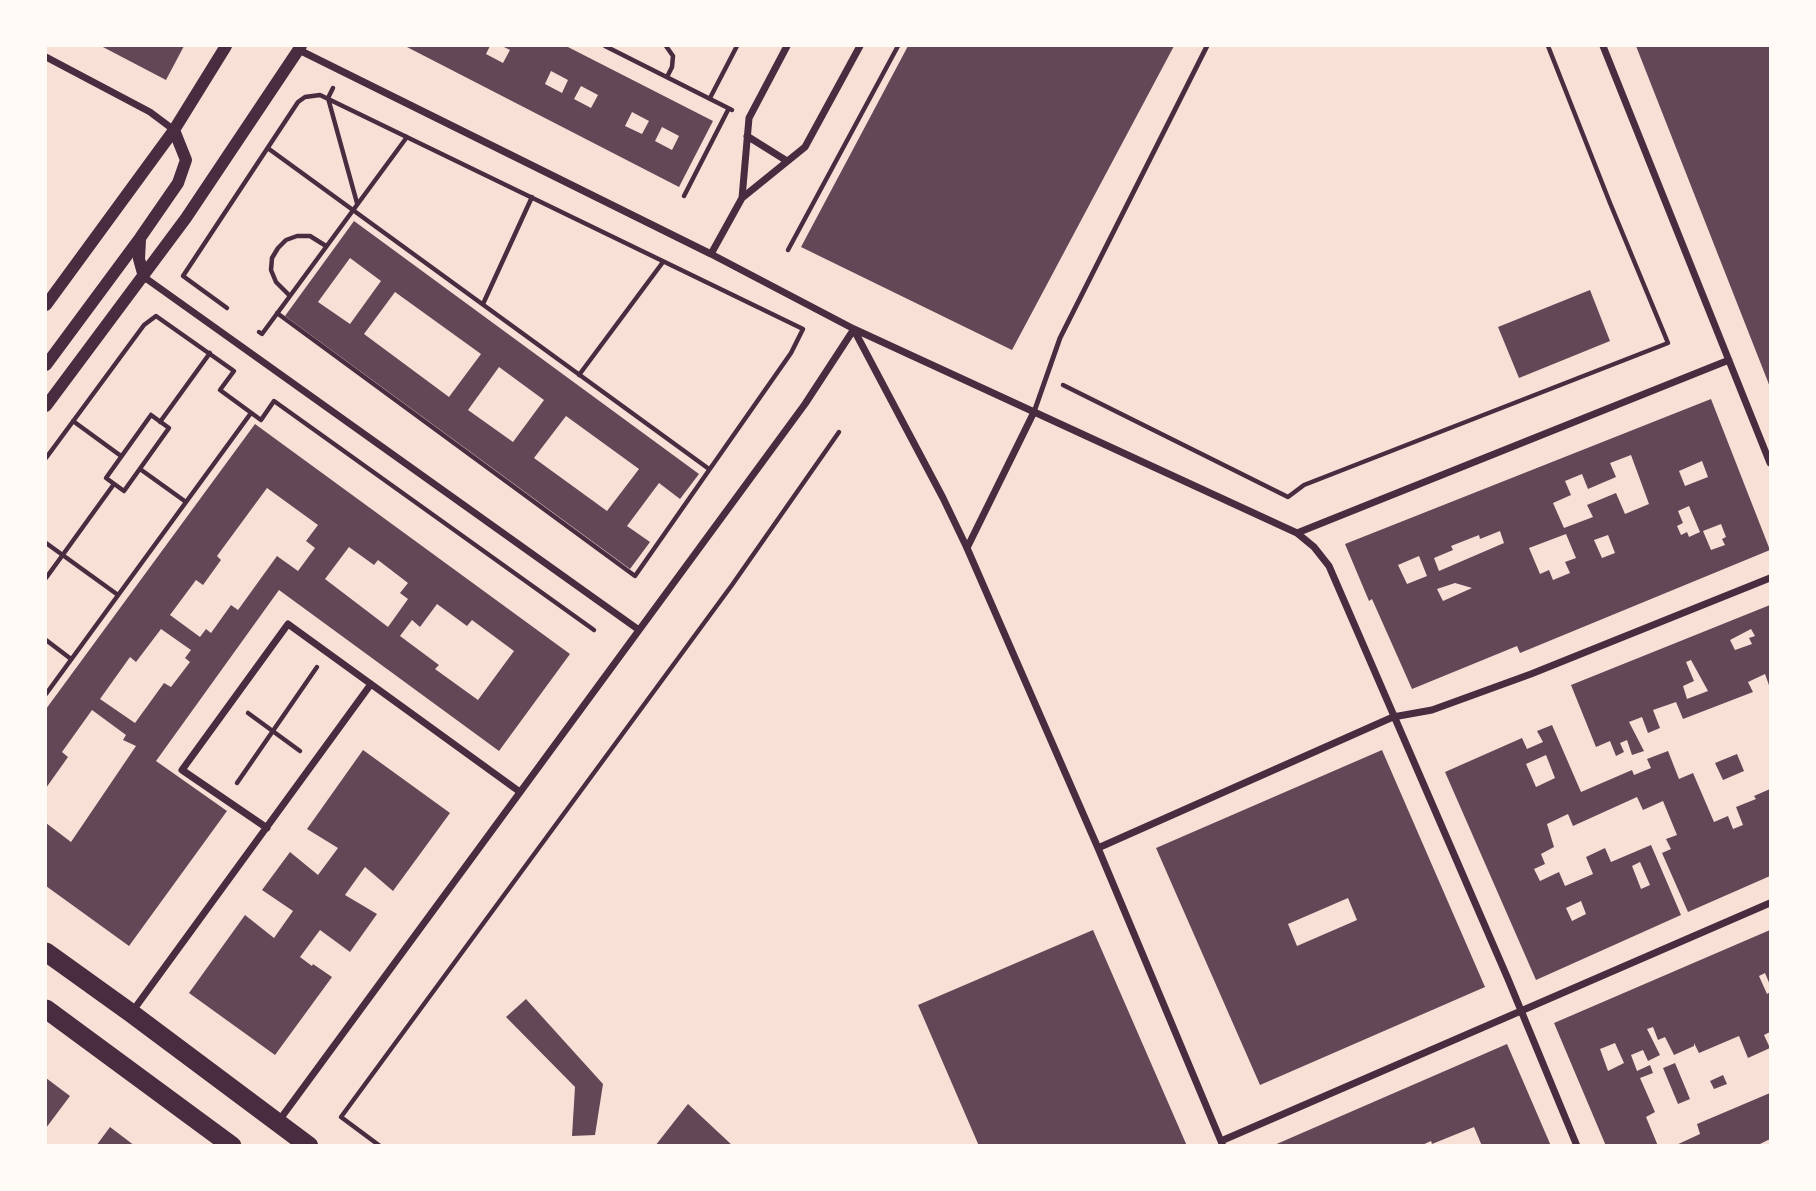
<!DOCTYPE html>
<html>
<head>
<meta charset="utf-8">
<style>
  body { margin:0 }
  #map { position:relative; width:1816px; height:1191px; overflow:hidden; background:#f7e1d7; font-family:"Sofia Sans Condensed",sans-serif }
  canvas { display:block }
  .frame { position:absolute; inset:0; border:47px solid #fffaf5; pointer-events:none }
</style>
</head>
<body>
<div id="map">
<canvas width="1816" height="1191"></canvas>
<div class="frame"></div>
</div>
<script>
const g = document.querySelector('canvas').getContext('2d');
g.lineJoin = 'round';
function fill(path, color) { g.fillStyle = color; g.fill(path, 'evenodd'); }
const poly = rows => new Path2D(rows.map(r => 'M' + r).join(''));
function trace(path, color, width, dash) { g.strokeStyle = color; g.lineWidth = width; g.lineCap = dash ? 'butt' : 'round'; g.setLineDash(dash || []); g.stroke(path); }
fill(poly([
  [101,46,184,46,166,80],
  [405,46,490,46,486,54,503,63,510,50,502,46,566,46,713,121,679,187],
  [551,71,568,80,562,93,545,84],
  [581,86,598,95,591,108,574,99],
  [632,112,649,121,642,134,625,126],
  [662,127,679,136,672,150,655,141],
  [908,46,1174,46,1012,350,801,247],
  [1636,46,1770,46,1770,387],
  [354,221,699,474,680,499,659,483,627,526,650,542,630,569,285,316],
  [350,258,381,281,350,324,318,302],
  [395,292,481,354,449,397,364,334],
  [499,367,544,400,513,442,468,410],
  [566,416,639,469,607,511,534,458],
  [1590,290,1610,341,1519,378,1498,327],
  [1711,399,1770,550,1520,653,1517,646,1412,689,1372,599,1369,601,1345,544],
  [1631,455,1649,504,1625,514,1616,493,1587,505,1593,517,1564,528,1553,503,1571,495,1565,481,1582,474,1588,489,1616,477,1610,463],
  [1702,461,1708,477,1685,486,1679,471],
  [1689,506,1700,532,1689,537,1687,532,1681,535,1677,526,1683,523,1678,511],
  [1721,524,1726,537,1722,539,1725,545,1711,550,1703,531],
  [1500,531,1504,543,1439,571,1434,558,1453,550,1451,546,1479,535,1480,539],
  [1566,534,1576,558,1565,562,1570,573,1553,580,1549,570,1540,574,1529,548],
  [1608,535,1615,553,1602,558,1594,540],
  [1419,556,1427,576,1407,584,1398,565],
  [1455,583,1472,588,1443,601,1437,589],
  [255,424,570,654,499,751,279,590,156,761,227,811,129,946,46,886,46,823,71,842,136,746,123,740,126,735,92,710,62,752,68,757,46,788,46,709],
  [267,488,318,525,306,541,315,548,298,571,277,556,238,610,231,605,211,633,206,629,200,637,170,615,196,580,203,585,221,560,217,556],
  [349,547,374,565,378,560,408,583,400,593,408,599,388,627,325,579],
  [437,604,467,626,472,620,514,651,478,700,435,669,439,665,400,636,412,620,420,627],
  [161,629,191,650,185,658,190,662,171,687,164,683,135,723,100,699,130,657,136,662],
  [1770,605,1770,688,1765,674,1748,682,1753,692,1683,719,1676,702,1653,710,1660,728,1648,733,1642,717,1629,722,1644,751,1632,755,1627,740,1620,743,1624,752,1616,756,1610,741,1596,747,1571,685],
  [1751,629,1755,636,1749,638,1752,644,1735,650,1730,640],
  [1691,660,1708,691,1687,699,1683,686,1694,681,1686,662],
  [1552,725,1581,792,1632,770,1634,775,1651,768,1647,759,1668,751,1679,779,1693,773,1714,822,1728,816,1733,829,1743,825,1736,807,1756,799,1754,796,1770,789,1770,876,1688,912,1662,853,1671,849,1666,839,1677,835,1663,801,1643,810,1637,797,1573,826,1568,814,1547,824,1554,847,1541,854,1545,864,1534,869,1540,881,1559,872,1565,886,1593,874,1586,857,1605,848,1611,862,1651,845,1681,915,1536,980,1445,772,1522,738,1527,749,1543,742,1537,731],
  [1546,755,1555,778,1536,787,1526,764],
  [1640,862,1650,885,1641,889,1632,866],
  [1581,901,1586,914,1572,921,1566,908],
  [363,750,450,813,393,891,365,867,345,895,377,914,350,952,320,930,300,957,312,966,313,964,332,977,275,1055,189,993,245,915,274,938,293,911,262,890,290,852,318,875,338,848,307,829],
  [1382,750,1485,987,1260,1085,1156,848],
  [1348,898,1357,920,1297,946,1288,924],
  [1737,754,1744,771,1723,780,1715,763],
  [1093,930,1187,1146,979,1146,918,1005],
  [1770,930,1770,985,1765,973,1759,976,1767,994,1770,992,1770,1032,1764,1035,1770,1048,1748,1058,1739,1036,1699,1053,1694,1043,1694,1046,1674,1055,1665,1037,1658,1040,1653,1027,1647,1029,1660,1055,1648,1061,1643,1050,1631,1055,1637,1071,1650,1065,1653,1073,1640,1078,1655,1112,1646,1117,1658,1146,1606,1146,1554,1023],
  [1615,1043,1624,1063,1608,1071,1600,1049],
  [526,999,603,1084,595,1135,572,1136,575,1087,506,1017],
  [1507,1044,1551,1146,1482,1146,1474,1127,1432,1144,1431,1141,1420,1146,1272,1146],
  [1675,1063,1690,1099,1678,1104,1663,1068],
  [1723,1075,1727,1084,1714,1089,1710,1081],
  [46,1078,70,1096,46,1128],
  [1770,1093,1770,1139,1756,1146,1674,1146,1700,1134,1697,1124],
  [688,1104,733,1146,655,1146],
  [110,1127,135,1146,96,1146]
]), '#644757');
trace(poly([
  [605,46,732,110],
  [666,46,673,56,672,67,667,77],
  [333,88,328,98,357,203],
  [710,98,737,46],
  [269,149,709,469],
  [684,196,728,110],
  [788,250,898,46],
  [290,296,276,282,271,270,272,258,278,248,286,240,297,236,310,236,326,246],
  [483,304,532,197],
  [227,308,183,276,298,102,305,97,320,95,803,329,791,353,635,576,277,313],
  [259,332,262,334,407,137],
  [579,375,663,262],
  [1063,385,1288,497,1304,485,1668,343,1610,203,1548,46],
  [151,415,169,428,124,491,106,478,151,415],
  [73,421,121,456],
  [160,422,210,353],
  [46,458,144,325,156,316,234,371,220,390,261,420,274,401,594,630],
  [140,469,186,502],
  [46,543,118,595],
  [46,578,114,484],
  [46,640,71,659],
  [46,694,251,413],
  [248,713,300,751],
  [237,783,317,667],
  [380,1146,341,1117,732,585,839,432]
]), '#4a2c40', 4.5);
trace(poly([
  [1034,412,1060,338,1207,46]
]), '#4a2c40', 5);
trace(poly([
  [1603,46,1770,463],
  [299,50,711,254,854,329,1297,533,1314,547,1329,566,1508,979,1577,1146],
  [46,57,150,112,174,130],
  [747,136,787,161],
  [742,198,805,147,860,46],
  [711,254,742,198,749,118,787,46],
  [144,277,639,630],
  [854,330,943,498,967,548,1098,848,1223,1146],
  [1297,533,1729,360],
  [967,548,1034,412],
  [267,828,182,770,288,624,520,792],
  [1098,848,1393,717,1432,710,1531,674,1770,578],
  [132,1012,371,684],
  [278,1122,805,404,854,329],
  [1221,1141,1770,903]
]), '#4a2c40', 7);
trace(poly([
  [140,240,139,259,144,277],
  [46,305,174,130,226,46],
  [46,365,140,238,178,183,186,160,174,130],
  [46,406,186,218,301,46]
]), '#4a2c40', 12);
trace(poly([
  [46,952,131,1013,309,1146],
  [46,1009,232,1146]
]), '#4a2c40', 19);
</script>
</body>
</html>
